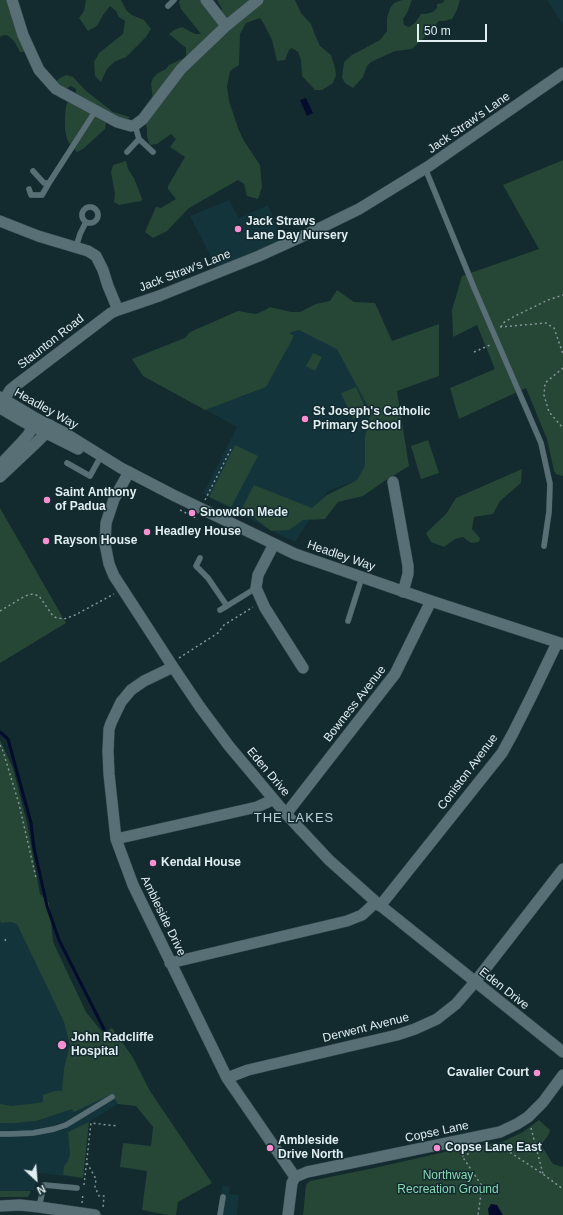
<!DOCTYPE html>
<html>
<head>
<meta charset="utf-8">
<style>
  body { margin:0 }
  #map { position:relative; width:563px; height:1215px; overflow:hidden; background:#132a2f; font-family:Helvetica,sans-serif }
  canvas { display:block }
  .north { position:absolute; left:16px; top:1159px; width:40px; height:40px; -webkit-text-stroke:3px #132a2f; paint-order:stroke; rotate:154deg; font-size:11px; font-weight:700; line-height:16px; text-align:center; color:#e0eef1 }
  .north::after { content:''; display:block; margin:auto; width:14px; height:18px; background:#e0eef1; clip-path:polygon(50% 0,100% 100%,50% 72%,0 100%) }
  .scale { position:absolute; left:417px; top:24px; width:70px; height:18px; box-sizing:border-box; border:2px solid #e0eef1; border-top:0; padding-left:5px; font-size:12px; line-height:14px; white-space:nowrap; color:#e0eef1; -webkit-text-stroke:3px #132a2f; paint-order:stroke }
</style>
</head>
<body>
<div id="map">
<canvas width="563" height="1215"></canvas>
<div class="north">N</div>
<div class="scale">50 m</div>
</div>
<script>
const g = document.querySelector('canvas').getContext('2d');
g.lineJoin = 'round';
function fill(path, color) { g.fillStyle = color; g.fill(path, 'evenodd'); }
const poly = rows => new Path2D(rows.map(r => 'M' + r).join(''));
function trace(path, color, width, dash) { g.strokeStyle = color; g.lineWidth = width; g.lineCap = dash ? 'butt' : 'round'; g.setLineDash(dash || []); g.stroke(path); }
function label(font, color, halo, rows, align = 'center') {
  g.font = font + ' Helvetica,sans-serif'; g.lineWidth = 3; g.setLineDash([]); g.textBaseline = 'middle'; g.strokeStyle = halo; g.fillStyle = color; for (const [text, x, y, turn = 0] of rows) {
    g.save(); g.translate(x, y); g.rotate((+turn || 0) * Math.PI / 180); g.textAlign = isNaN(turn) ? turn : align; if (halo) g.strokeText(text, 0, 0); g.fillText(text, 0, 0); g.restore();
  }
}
fill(poly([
  [547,0,563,0,563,25],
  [229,200,239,218,268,205,282,239,217,269,190,216],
  [336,298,404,463,328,491,295,542,280,535,203,494,237,427,143,376,132,359,237,316,250,328,292,317],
  [0,898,49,903,53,942,86,1012,103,1033,112,1028,132,1056,142,1074,136,1106,118,1104,89,1122,83,1178,38,1173,34,1190,0,1192],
  [222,1185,230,1187,229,1194,239,1195,237,1215,218,1215]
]), '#13343b');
fill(poly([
  [0,0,6,0,25,52,20,52,14,41,7,35,1,36,0,38],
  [86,0,121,0,126,10,132,15,144,20,151,29,146,37,126,57,114,62,107,69,101,82,95,76,94,62,99,53,123,34,125,21,119,17,116,11,110,6,103,15,97,26,88,31,79,18,84,11],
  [180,0,202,0,218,23,222,9,217,0,295,0,301,13,311,24,316,37,320,46,331,55,335,68,336,75,333,83,322,90,315,90,302,76,301,60,298,52,292,48,289,50,285,60,277,61,272,40,264,24,260,18,246,23,240,34,239,65,230,71,227,87,229,101,238,128,244,141,260,165,262,187,258,199,247,196,244,184,238,180,189,208,167,231,153,238,145,232,156,207,161,208,176,199,168,189,168,186,185,157,170,147,176,139,171,134,157,144,150,145,147,137,147,129,143,110,153,101,151,83,153,78,158,73,166,69,169,65,186,57,186,48,169,34,174,30,182,27,195,34,201,34,181,9,179,2],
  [402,0,412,0,407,13,403,19,404,25,409,27,415,23,421,14,426,14,433,12,437,8,437,4,442,3,445,0,460,0,457,10,452,19,445,21,439,21,423,39,412,49,395,51,371,62,367,66,363,77,353,88,345,83,342,78,344,62,352,55,380,40,387,31,387,18,390,8,394,3],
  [66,75,73,77,86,91,113,112,130,117,121,126,101,119,106,123,105,129,83,149,77,152,69,143,67,139,65,130,65,117,66,106,71,95,76,92,76,89,71,86,54,95,48,89,60,78],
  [563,160,563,476,556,474,554,471,547,439,526,388,459,419,450,388,495,369,477,325,453,337,452,310,462,276,539,249,503,185],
  [126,161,128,169,134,178,142,199,141,201,119,205,114,202,115,194,111,172,113,165],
  [337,290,354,302,375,303,392,341,439,324,439,376,397,391,409,466,386,480,363,496,338,502,325,519,303,520,289,530,271,531,242,508,254,485,312,508,327,495,357,480,365,466,365,437,371,412,337,349,299,330,289,333,294,336,266,387,205,410,143,376,132,359,185,338,190,332,238,311,256,314,265,310,270,307,291,312,300,312,316,304,330,301],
  [313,353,322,357,315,371,306,366],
  [356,387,368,413,353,419,341,393],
  [428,440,439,473,421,479,411,446],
  [235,445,258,456,231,507,209,497],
  [522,469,521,483,500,501,493,514,474,517,472,529,480,538,479,542,471,543,463,537,455,539,444,547,431,542,426,533,446,514,456,498],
  [0,508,66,623,0,663],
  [0,740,13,768,27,823,40,894,49,903,53,942,86,1012,103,1033,112,1028,132,1056,150,1091,212,1183,178,1202,176,1215,168,1215,142,1210,147,1171,120,1167,123,1143,151,1146,153,1127,136,1106,118,1104,112,1094,74,1112,72,1109,36,1121,15,1123,0,1123,0,1104,12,1106,37,1103,43,1102,43,1095,55,1091,62,1091,64,1068,70,1045,64,1022,17,924,11,922,1,923,0,920],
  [539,1120,550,1130,549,1134,541,1145,553,1164,563,1167,563,1215,303,1215,306,1185,310,1181,374,1168,458,1149,467,1148,468,1151,476,1146,502,1142,523,1132],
  [89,1122,83,1178,63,1175,64,1166,68,1161,70,1155,68,1132],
  [0,1191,31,1191,28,1197,0,1197]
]), '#264636');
fill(poly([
  [306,98,313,113,307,116,300,100],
  [491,1204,497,1205,503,1215,489,1215,488,1209]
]), '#030c2c');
trace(poly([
  [0,732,8,739,31,823,34,848,47,906,59,940,109,1039]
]), '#030c2c', 3);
const service = poly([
  [168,6,174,0],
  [135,125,139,139,153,152],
  [127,152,139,139],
  [425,168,475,290,541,443,550,484,549,512,544,546],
  [33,171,44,183,49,183,96,110],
  [29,189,31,195,42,195,49,183],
  '82 215a8 8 0 1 1 16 0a8 8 0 1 1-16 0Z',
  [76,247,80,234,86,222],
  [67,463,90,476,101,456],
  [200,558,196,566,208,578,227,606,256,588],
  [220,610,227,606],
  [348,621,362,577],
  [0,1134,10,1134,33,1133,54,1129,66,1125,112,1097],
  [39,1207,44,1185,77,1188],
  [220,1215,223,1197]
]);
const minor = poly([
  [12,0,23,35,39,70,56,89,117,122,131,126,135,125,143,119,181,69,226,26,258,0],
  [206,0,226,26],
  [0,221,38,236,88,251,96,256,103,270,108,286,118,310],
  [4,400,10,390,15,386,111,313,118,310,159,296,259,256,314,231,359,209,429,166,563,73],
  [129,472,114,499,106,523,105,544,109,564,114,576,173,667,200,707,229,746,286,814,329,860,376,902,563,1052],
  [393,482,408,566,408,574,403,592],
  [274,544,258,575,256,588,265,608,303,668],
  [173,667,144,681,131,690,121,702,111,723,109,729,108,751,109,774,116,839,133,885,227,1078,295,1177],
  [286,814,395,674,431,601],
  [116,839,257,807,268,802,272,799],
  [380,906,502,753,513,733,533,693,557,643],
  [170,963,347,921,362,915,376,902],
  [227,1078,248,1070,397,1035,415,1029,437,1019,456,1004,475,982,563,869],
  [295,1177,307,1172,500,1132,517,1124,528,1117,543,1102,563,1075],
  [0,1206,20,1205,39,1207,95,1215],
  [288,1215,292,1183,295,1177]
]);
const tertiary = poly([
  [0,465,21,443,28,435,37,419],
  [0,477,34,445,46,433,50,425]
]);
const secondary = poly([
  [0,397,37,419,63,432,121,468,173,495,295,554,431,601,563,644],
  [0,408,24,422,78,449]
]);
trace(service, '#36474b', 6);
trace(minor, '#36474b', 12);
trace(tertiary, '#36474b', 12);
trace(secondary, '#36474b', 12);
trace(poly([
  [500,327,546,323,554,328,563,354],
  [501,327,503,323,515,316,548,300,563,295],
  [474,352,490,345],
  [563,368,545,383,544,395,549,412,563,428],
  [205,500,232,447],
  [180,510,198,519],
  [0,611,25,596,33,594,39,596,53,616,57,618,64,619,75,615,114,594],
  [179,658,218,633,224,625,253,607],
  [0,745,3,751,19,804,36,878],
  [5,939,6,942],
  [531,1128,543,1174],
  [486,1146,508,1151,543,1174,563,1189],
  [471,1149,468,1154,462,1156,482,1186,478,1215],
  [87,1163,96,1179,95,1187,99,1196,104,1196,103,1209],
  [84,1185,91,1123,117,1126],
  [82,1203,83,1193]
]), '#84969a', 1.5, [2, 3]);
trace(service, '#576f75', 5.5);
trace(minor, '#576f75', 11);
trace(tertiary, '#576f75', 11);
trace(secondary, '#576f75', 11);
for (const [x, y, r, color] of [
  [238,229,4,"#f690d0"],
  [305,419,4,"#f690d0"],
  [47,500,4,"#f690d0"],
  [192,513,4,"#f690d0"],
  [147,532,4,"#f690d0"],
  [46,541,4,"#f690d0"],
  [153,863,4,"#f690d0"],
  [62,1045,5,"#f690d0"],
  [537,1073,4,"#f690d0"],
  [270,1148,4,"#f690d0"],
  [437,1148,4,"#f690d0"]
]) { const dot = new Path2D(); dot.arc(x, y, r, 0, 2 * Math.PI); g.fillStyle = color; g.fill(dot); trace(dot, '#132a2f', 1.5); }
label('12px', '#e0eef1', '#132a2f', [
  ["Jack Straw's Lane",469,123,-35],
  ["Jack Straw's Lane",185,271,-21],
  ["Staunton Road",51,342,-38],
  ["Headley Way",46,409,29],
  ["Headley Way",341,556,19],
  ["Bowness Avenue",355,704,-52],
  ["Eden Drive",268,772,50],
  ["Coniston Avenue",468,772,-53],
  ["Ambleside Drive",163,916,64],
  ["Eden Drive",504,989,38],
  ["Derwent Avenue",366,1028,-14],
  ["Copse Lane",437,1132,-12]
]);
label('bold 12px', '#e0eef1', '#132a2f', [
  ["Jack Straws",246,222],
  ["Lane Day Nursery",246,236],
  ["St Joseph's Catholic",313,412],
  ["Primary School",313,426],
  ["Saint Anthony",55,493],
  ["of Padua",55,507],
  ["Snowdon Mede",200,513],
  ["Headley House",155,532],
  ["Rayson House",54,541],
  ["Kendal House",161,863],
  ["John Radcliffe",71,1038],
  ["Hospital",71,1052],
  ["Cavalier Court",529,1073,"right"],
  ["Ambleside",278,1141],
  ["Drive North",278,1155],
  ["Copse Lane East",445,1148]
], 'left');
label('12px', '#88d9b1', '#132a2f', [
  ["Northway",448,1176],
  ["Recreation Ground",448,1190]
]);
g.letterSpacing = '1px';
label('13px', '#b8d2d8', '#132a2f', [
  ["THE LAKES",294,818]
]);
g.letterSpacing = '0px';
</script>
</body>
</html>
